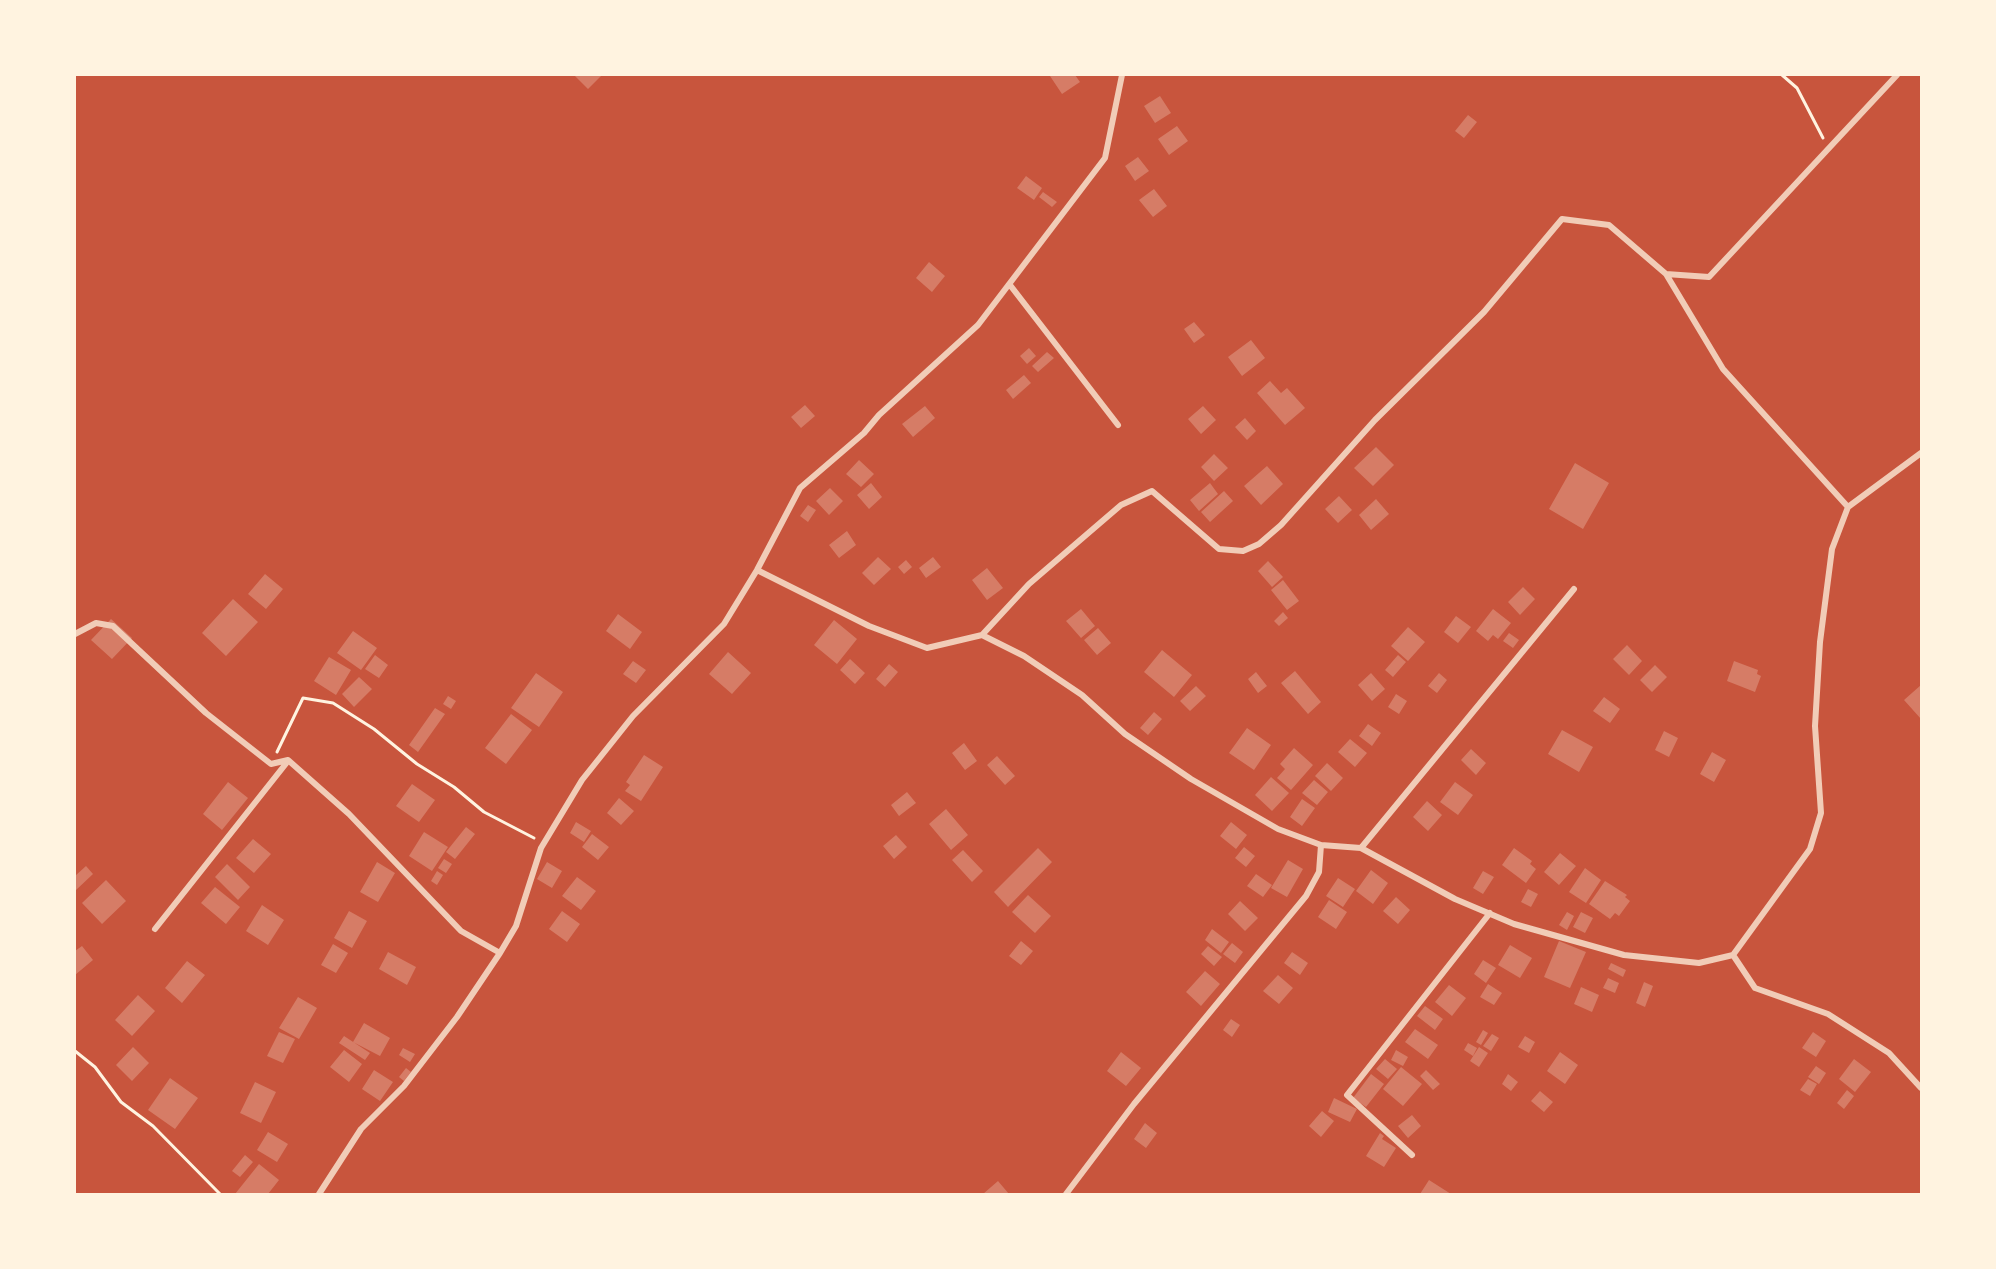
<!DOCTYPE html>
<html>
<head>
<meta charset="utf-8">
<style>
  body { margin:0 }
  #map { position:relative; width:1996px; height:1269px; overflow:hidden; background:#c8553d; font-family:"PT Sans",sans-serif }
  canvas { display:block }
  .frame { position:absolute; inset:0; border:76px solid #fff3e0; pointer-events:none }
</style>
</head>
<body>
<div id="map">
<canvas width="1996" height="1269"></canvas>
<div class="frame"></div>
</div>
<script>
const g = document.querySelector('canvas').getContext('2d');
g.lineJoin = 'round';
function fill(path, color) { g.fillStyle = color; g.fill(path, 'evenodd'); }
const poly = rows => new Path2D(rows.map(r => 'M' + r).join(''));
function trace(path, color, width, dash) { g.strokeStyle = color; g.lineWidth = width; g.lineCap = dash ? 'butt' : 'round'; g.setLineDash(dash || []); g.stroke(path); }
fill(poly([
  [574,75,602,75,588,89],
  [1052,75,1075,75,1080,82,1062,94,1050,76],
  [1160,96,1171,113,1155,123,1144,106],
  [1468,115,1477,122,1464,138,1455,131],
  [1177,126,1188,141,1169,155,1158,139],
  [1138,157,1149,171,1135,181,1125,166],
  [1026,176,1042,188,1034,200,1017,188],
  [1154,189,1167,206,1153,217,1139,200],
  [1043,192,1057,202,1052,207,1039,197],
  [929,262,945,276,932,292,916,278],
  [1194,322,1205,335,1194,343,1184,329],
  [1251,340,1265,358,1242,376,1228,357],
  [1029,348,1036,356,1027,364,1020,356],
  [1047,352,1054,358,1038,372,1032,366],
  [1024,375,1031,383,1013,399,1006,390],
  [1270,381,1281,393,1287,388,1305,408,1285,425,1257,393],
  [805,405,815,416,801,428,791,417],
  [925,406,935,418,913,437,902,424],
  [1203,406,1216,420,1201,434,1188,419],
  [1245,418,1256,431,1247,440,1235,427],
  [1376,447,1394,465,1373,486,1354,468],
  [1214,454,1228,468,1214,481,1201,467],
  [859,460,874,474,861,487,846,474],
  [1575,463,1609,483,1583,529,1549,509],
  [1267,466,1283,484,1261,505,1244,486],
  [871,483,882,497,869,509,857,495],
  [1210,483,1218,494,1199,511,1190,500],
  [830,488,843,501,829,515,816,501],
  [1224,491,1233,501,1210,522,1201,512],
  [1339,496,1352,510,1338,523,1325,509],
  [1376,499,1389,514,1371,530,1359,515],
  [808,505,816,510,808,522,800,516],
  [847,531,856,545,839,558,829,545],
  [878,557,891,569,874,585,862,573],
  [933,557,941,567,926,578,919,568],
  [906,560,912,567,904,574,898,567],
  [1268,561,1283,577,1272,587,1258,571],
  [987,568,1003,588,987,600,972,580],
  [265,574,283,589,266,609,248,594],
  [1283,580,1299,601,1287,610,1271,590],
  [1523,587,1535,599,1520,615,1508,602],
  [233,599,258,622,226,656,202,633],
  [1081,609,1095,626,1081,638,1066,621],
  [1493,609,1511,623,1498,639,1493,635,1488,641,1476,631],
  [1283,612,1288,618,1279,626,1274,621],
  [618,614,642,632,630,649,606,631],
  [1456,616,1471,627,1458,643,1444,632],
  [111,619,132,638,112,659,91,640],
  [834,620,857,639,837,664,814,645],
  [1408,627,1425,642,1408,661,1391,646],
  [1098,628,1111,643,1097,655,1084,640],
  [353,631,377,648,361,670,337,653],
  [1509,633,1519,640,1513,648,1503,641],
  [1627,645,1642,661,1629,675,1613,659],
  [1162,650,1192,675,1174,697,1144,672],
  [728,652,751,673,732,694,709,674],
  [375,655,388,665,379,678,365,669],
  [1398,655,1406,662,1393,677,1385,670],
  [329,657,351,670,336,695,314,681],
  [850,659,865,673,855,684,840,670],
  [633,661,646,670,636,683,623,674],
  [1734,661,1758,670,1757,674,1761,676,1755,692,1727,681],
  [889,664,898,672,885,687,876,679],
  [1655,665,1667,677,1652,692,1640,680],
  [1295,671,1321,702,1308,714,1281,683],
  [1256,672,1267,686,1258,693,1248,679],
  [536,673,563,692,539,727,511,708],
  [1371,673,1385,689,1372,701,1358,685],
  [1439,673,1447,680,1437,693,1428,686],
  [359,677,372,689,354,707,342,694],
  [1921,685,1921,719,1904,700],
  [1196,686,1206,696,1190,711,1180,701],
  [1396,694,1407,701,1399,714,1388,707],
  [448,696,456,701,451,709,443,704],
  [1604,697,1620,709,1610,723,1593,711],
  [435,708,445,714,418,752,409,745],
  [1154,712,1162,719,1148,735,1140,728],
  [511,714,532,730,506,764,485,748],
  [1368,724,1381,733,1372,746,1359,736],
  [1247,728,1271,745,1254,770,1229,753],
  [1562,730,1593,747,1579,772,1548,754],
  [1664,731,1678,738,1669,757,1655,750],
  [1350,739,1367,753,1355,767,1338,752],
  [964,743,977,761,965,770,952,753],
  [1294,748,1313,765,1291,790,1277,778,1285,769,1280,764],
  [1471,749,1486,763,1476,775,1461,760],
  [1712,752,1726,760,1714,782,1700,774],
  [644,755,663,767,641,801,625,791,630,785,626,782],
  [997,756,1015,776,1005,785,987,765],
  [1327,763,1343,778,1331,791,1315,776],
  [1271,777,1289,793,1272,811,1255,795],
  [1314,780,1328,792,1317,805,1302,793],
  [228,782,248,798,222,830,203,814],
  [1455,782,1473,795,1458,815,1440,802],
  [412,784,435,800,419,822,396,806],
  [907,792,916,803,899,816,891,805],
  [619,798,634,811,621,825,607,813],
  [1302,799,1315,808,1302,826,1290,817],
  [1427,801,1442,815,1428,831,1413,817],
  [946,809,968,835,951,850,929,824],
  [576,822,591,831,584,842,570,833],
  [1231,822,1247,835,1236,849,1220,836],
  [466,827,475,834,455,859,446,852],
  [424,832,448,847,432,871,409,856],
  [592,834,609,847,598,860,582,847],
  [896,835,907,847,894,859,883,846],
  [253,839,271,854,254,873,236,858],
  [1244,847,1255,856,1246,867,1235,858],
  [1038,848,1052,862,1008,907,994,892],
  [1514,848,1532,861,1530,864,1536,869,1526,883,1502,865],
  [963,850,983,871,972,882,952,860],
  [1560,853,1576,866,1559,885,1544,872],
  [444,859,452,864,446,873,438,868],
  [1288,860,1303,869,1287,897,1271,888],
  [377,862,395,873,378,902,360,892],
  [547,862,562,871,552,888,537,879],
  [227,864,250,887,238,900,215,877],
  [86,866,93,874,75,891,75,876],
  [1585,868,1601,880,1586,903,1569,892],
  [1371,870,1388,883,1373,904,1356,891],
  [437,871,443,875,437,885,431,881],
  [1483,871,1494,877,1483,894,1473,888],
  [1256,874,1272,885,1263,897,1247,886],
  [577,877,596,891,581,910,562,896],
  [1338,878,1355,889,1343,907,1326,896],
  [106,880,126,901,102,924,82,903],
  [1605,881,1627,895,1625,897,1630,901,1619,916,1615,913,1610,919,1589,904],
  [215,887,240,907,226,924,201,903],
  [1528,889,1538,894,1531,907,1521,902],
  [1028,895,1051,916,1035,933,1012,912],
  [1396,897,1410,910,1398,924,1383,911],
  [1329,900,1347,912,1336,929,1318,917],
  [1240,901,1258,918,1245,931,1228,914],
  [262,905,284,920,268,945,246,931],
  [349,911,367,921,352,948,334,938],
  [562,911,580,924,567,942,549,929],
  [1567,912,1574,916,1567,930,1559,925],
  [1581,912,1593,918,1585,933,1573,927],
  [1212,929,1229,942,1221,953,1205,940],
  [1021,941,1033,951,1021,965,1009,956],
  [1559,941,1586,952,1570,988,1544,977],
  [1232,943,1243,952,1235,963,1223,954],
  [333,944,348,953,336,973,321,965],
  [1510,945,1532,958,1520,978,1498,965],
  [82,946,93,960,75,975,75,951],
  [1208,946,1222,957,1214,966,1201,954],
  [388,952,416,967,407,985,379,969],
  [1292,952,1308,963,1300,975,1284,963],
  [1483,960,1496,968,1486,983,1474,974],
  [187,961,205,975,182,1003,165,988],
  [1611,963,1626,970,1623,977,1608,969],
  [1205,971,1220,984,1201,1006,1186,992],
  [1278,975,1293,988,1279,1004,1263,991],
  [1608,978,1619,983,1615,993,1603,988],
  [1644,982,1653,986,1645,1007,1636,1003],
  [1488,984,1502,993,1494,1005,1480,997],
  [1449,985,1466,998,1452,1016,1435,1002],
  [1581,987,1599,995,1592,1012,1574,1004],
  [138,995,155,1011,132,1036,115,1020],
  [298,997,317,1008,299,1039,279,1028],
  [1425,1006,1443,1019,1435,1030,1417,1016],
  [1231,1019,1240,1025,1232,1037,1223,1030],
  [364,1023,390,1038,380,1056,353,1042],
  [1415,1029,1438,1045,1428,1059,1405,1042],
  [1483,1030,1488,1033,1481,1045,1476,1042],
  [279,1032,295,1039,283,1063,267,1056],
  [1813,1032,1826,1041,1816,1057,1802,1048],
  [1492,1034,1499,1038,1491,1051,1483,1046],
  [344,1036,370,1053,365,1060,339,1043],
  [1525,1036,1535,1042,1529,1053,1518,1047],
  [1468,1043,1477,1048,1473,1056,1464,1050],
  [133,1047,149,1063,132,1081,116,1065],
  [1479,1047,1488,1053,1479,1067,1470,1061],
  [403,1048,415,1054,410,1062,399,1055],
  [344,1050,362,1064,349,1082,330,1067],
  [1396,1050,1408,1057,1403,1066,1391,1060],
  [1121,1052,1141,1068,1126,1086,1107,1071],
  [1560,1052,1578,1065,1565,1084,1547,1071],
  [1385,1059,1397,1069,1388,1079,1376,1069],
  [1854,1059,1871,1072,1855,1092,1839,1079],
  [1816,1066,1826,1073,1819,1084,1808,1077],
  [1401,1067,1422,1084,1403,1106,1383,1089],
  [406,1068,411,1072,404,1081,399,1077],
  [374,1070,393,1082,380,1101,362,1089],
  [1426,1070,1440,1084,1433,1090,1420,1076],
  [1371,1074,1384,1084,1366,1107,1353,1098],
  [1508,1074,1518,1082,1511,1091,1502,1084],
  [170,1078,198,1098,175,1129,148,1110],
  [1808,1079,1817,1084,1810,1096,1800,1090],
  [255,1082,276,1092,261,1123,240,1113],
  [1847,1090,1854,1096,1844,1109,1837,1103],
  [1540,1091,1553,1102,1544,1112,1531,1101],
  [1334,1098,1357,1109,1350,1122,1328,1112],
  [1322,1111,1334,1121,1321,1137,1309,1126],
  [1412,1115,1421,1126,1408,1138,1398,1126],
  [1145,1123,1157,1133,1146,1148,1134,1139],
  [268,1132,288,1144,277,1162,257,1150],
  [1380,1133,1384,1136,1382,1139,1396,1148,1384,1167,1366,1156],
  [245,1155,253,1162,240,1177,232,1171],
  [259,1164,279,1180,268,1194,235,1194],
  [1429,1180,1451,1194,1420,1194],
  [998,1181,1009,1194,983,1194]
]), '#d67c66');
trace(poly([
  [1782,75,1797,88,1823,138],
  [277,752,303,698,333,703,374,729,417,764,454,787,484,812,534,838],
  [75,1051,95,1067,121,1102,153,1126,220,1194]
]), '#fff3e0', 3);
trace(poly([
  [1010,285,1118,425],
  [1848,507,1921,453],
  [757,570,869,626,927,648,982,635,1024,656,1082,695,1125,734,1191,779,1278,829,1321,845,1361,848,1455,899,1514,924,1624,955,1699,963,1733,955,1810,849,1821,813,1815,726,1820,642,1832,549,1848,507,1723,369,1666,274],
  [75,634,96,623,113,626,206,713,271,764,288,760,349,814,461,931,500,953],
  [982,635,1029,584,1121,505,1152,491,1219,549,1243,551,1259,544,1281,525,1375,420,1484,312,1562,219,1609,225,1666,274,1709,277,1897,75],
  [1361,848,1574,589],
  [155,929,288,761],
  [1733,955,1755,988,1828,1014,1889,1053,1921,1088],
  [1412,1155,1347,1095,1490,913],
  [319,1194,361,1129,404,1086,457,1017,500,953,516,926,541,848,582,780,633,716,724,624,757,570,800,488,864,433,879,415,978,325,1105,158,1122,75],
  [1066,1194,1134,1104,1306,896,1319,872,1321,845]
]), '#f1ccb7', 6);
</script>
</body>
</html>
